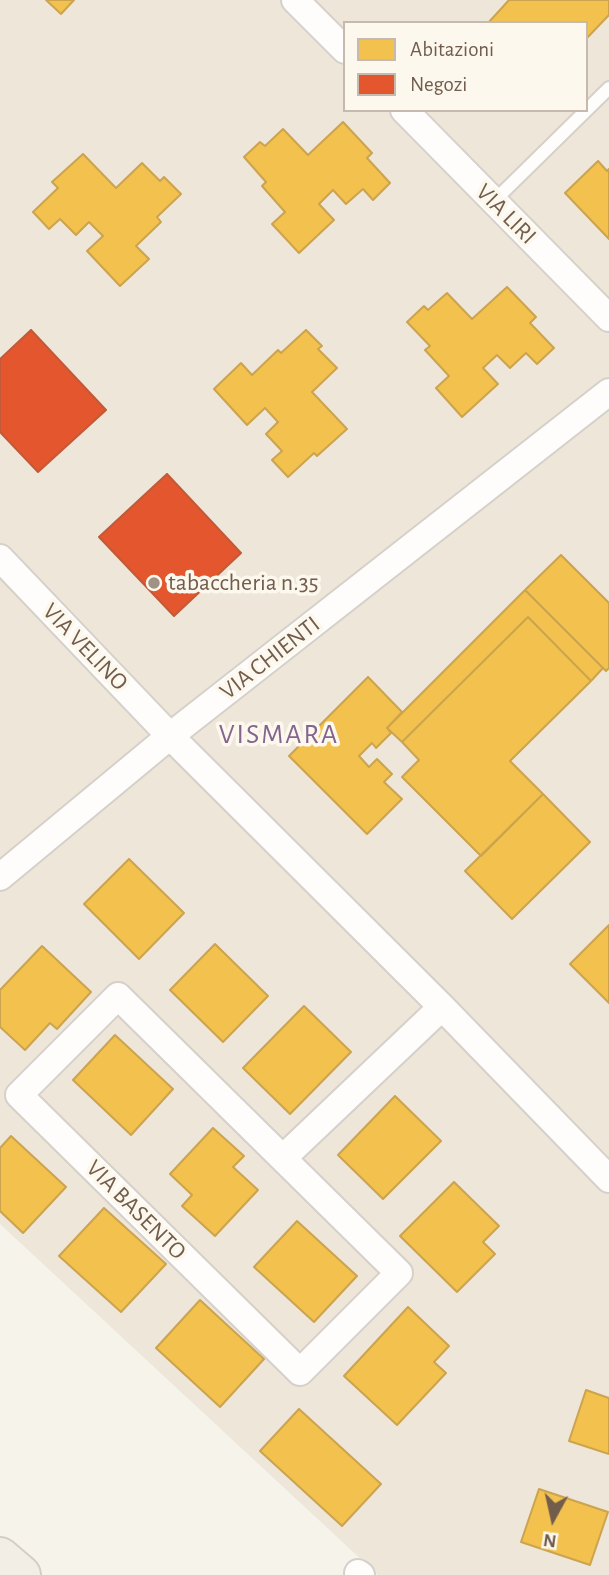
<!DOCTYPE html>
<html>
<head>
<meta charset="utf-8">
<style>
  body { margin:0 }
  #map { position:relative; width:609px; height:1575px; overflow:hidden; background:#f6f3eb; font-family:"Alegreya Sans",sans-serif }
  canvas { display:block }
  .legend { position:absolute; left:343px; top:21px; width:245px; height:91px; box-sizing:border-box; background:#fdf8ed; border:2px solid #c5baad; margin:0; padding:9px 12px; list-style:none; font-size:21px; color:#725d4d }
  .legend li { display:flex; align-items:center; gap:14px; height:35px }
  .legend b { width:35px; border:2px solid #c5baad }
  .north { position:absolute; left:518px; top:1484px; width:70px; height:70px; -webkit-text-stroke:5px #fdf8ed; paint-order:stroke; rotate:188deg; font-size:19px; font-weight:700; line-height:28px; text-align:center; color:#725d4d }
  .north::after { content:''; display:block; margin:auto; width:24px; height:32px; background:#725d4d; clip-path:polygon(50% 0,100% 100%,50% 72%,0 100%) }
</style>
</head>
<body>
<div id="map">
<canvas width="609" height="1575"></canvas>
<ul class="legend">
<li><b style="height:19px;background:#f2c14e"></b>Abitazioni</li>
<li><b style="height:19px;background:#e4572e"></b>Negozi</li>
</ul>
<div class="north">N</div>
</div>
<script>
const g = document.querySelector('canvas').getContext('2d');
g.lineJoin = 'round';
function fill(path, color) { g.fillStyle = color; g.fill(path, 'evenodd'); }
const poly = rows => new Path2D(rows.map(r => 'M' + r).join(''));
function trace(path, color, width, dash) { g.strokeStyle = color; g.lineWidth = width; g.lineCap = dash ? 'butt' : 'round'; g.setLineDash(dash || []); g.stroke(path); }
function label(font, color, halo, rows, align = 'center') {
  g.font = font + ' "Alegreya Sans",sans-serif'; g.lineWidth = 7; g.setLineDash([]); g.textBaseline = 'middle'; g.strokeStyle = halo; g.fillStyle = color; for (const [text, x, y, turn = 0] of rows) {
    g.save(); g.translate(x, y); g.rotate((+turn || 0) * Math.PI / 180); g.textAlign = isNaN(turn) ? turn : align; if (halo) g.strokeText(text, 0, 0); g.fillText(text, 0, 0); g.restore();
  }
}
fill(poly([
  [0,0,609,0,609,1575,378,1575,0,1224],
  [345,23,586,23,586,110,345,110]
]), '#eee6d9');
const homes = poly([
  [46,0,74,0,61,14,46,0],
  [509,0,609,0,609,15,586,39,586,23,488,23,509,0],
  [343,122,372,153,367,158,390,183,373,200,363,189,346,204,333,190,319,204,334,220,299,253,272,224,285,212,262,186,266,182,244,157,260,142,265,146,283,129,308,155,343,122],
  [83,154,116,188,142,163,160,181,164,177,181,194,157,217,161,222,136,246,149,259,120,286,87,251,103,236,89,222,76,235,60,219,49,229,33,212,58,188,52,182,83,154],
  [598,161,607,171,609,169,609,239,565,193,598,161],
  [507,287,536,317,530,323,554,348,537,364,526,353,510,368,497,355,483,368,498,384,462,417,436,388,449,376,425,350,430,346,407,322,424,306,428,310,447,293,472,319,507,287],
  [306,330,322,346,318,349,337,368,312,392,347,429,317,456,314,453,288,477,272,460,282,451,266,434,278,422,265,408,247,425,214,389,241,363,252,375,278,350,281,353,306,330],
  [561,555,609,603,609,668,606,671,525,590,561,555],
  [525,590,603,668,591,681,528,617,402,742,387,728,525,590],
  [528,617,591,681,510,761,543,794,481,856,402,777,419,760,402,742,528,617],
  [368,677,402,712,387,728,391,733,376,748,372,743,359,756,369,767,377,759,392,774,384,782,402,799,367,834,289,756,368,677],
  [543,794,590,842,512,919,465,871,543,794],
  [129,859,184,913,139,959,84,904,129,859],
  [609,925,609,1003,570,964,609,925],
  [215,944,268,996,223,1042,170,990,215,944],
  [42,946,91,992,57,1029,50,1023,25,1050,0,1027,0,990,42,946],
  [304,1006,351,1052,290,1114,243,1068,304,1006],
  [115,1035,173,1089,131,1135,73,1080,115,1035],
  [395,1096,441,1141,383,1199,338,1155,395,1096],
  [213,1128,244,1156,233,1167,258,1190,215,1236,182,1206,192,1195,170,1174,213,1128],
  [11,1136,66,1187,23,1233,0,1211,0,1148,11,1136],
  [454,1182,499,1226,483,1242,495,1254,457,1292,400,1236,454,1182],
  [104,1208,166,1264,121,1312,59,1256,104,1208],
  [297,1221,357,1276,314,1322,254,1267,297,1221],
  [200,1300,264,1359,220,1407,156,1348,200,1300],
  [408,1307,449,1346,434,1362,446,1373,397,1425,344,1376,408,1307],
  [586,1390,609,1398,609,1454,569,1441,586,1390],
  [299,1409,381,1484,342,1526,260,1451,299,1409],
  [539,1489,608,1512,590,1565,521,1542,539,1489]
]);
fill(homes, '#f2c14e');
trace(homes, '#cca34e', 2);
const shops = poly([
  [31,330,106,410,38,472,0,432,0,359,31,330],
  [167,474,241,553,174,616,99,537,167,474]
]);
fill(shops, '#e4572e');
trace(shops, '#c25937', 2);
const service = poly([
  [493,202,609,88]
]);
const minor = poly([
  [295,0,345,50],
  [404,110,609,318],
  [0,558,170,736,442,1007,609,1179],
  [0,877,170,736,609,392],
  [118,996,399,1273,300,1372,19,1095,118,996],
  [283,1158,442,1007],
  [358,1573,361,1575]
]);
const primary = poly([
  [0,1557,21,1575]
]);
trace(service, '#d5d0c9', 16);
trace(minor, '#d5d0c9', 30);
trace(primary, '#d5cec7', 42);
trace(service, '#fefdfc', 12);
trace(minor, '#fefdfc', 26);
trace(primary, '#f2eee6', 38);
for (const [x, y, r, color] of [
  [154,583,7,"#a09284"]
]) { const dot = new Path2D(); dot.arc(x, y, r, 0, 2 * Math.PI); g.fillStyle = color; g.fill(dot); trace(dot, '#fdf8ed', 2.5); }
label('24px', '#725d4d', '#fdf8ed', [
  ["VIA LIRI",506,214,45],
  ["VIA VELINO",85,647,46],
  ["VIA CHIENTI",270,658,-38],
  ["VIA BASENTO",136,1210,45]
]);
label('24px', '#725d4d', '#fdf8ed', [
  ["tabaccheria n.35",168,583]
], 'left');
g.letterSpacing = '2px';
label('28px', '#84658e', '#fdf8ed', [
  ["VISMARA",279,735]
]);
g.letterSpacing = '0px';
</script>
</body>
</html>
